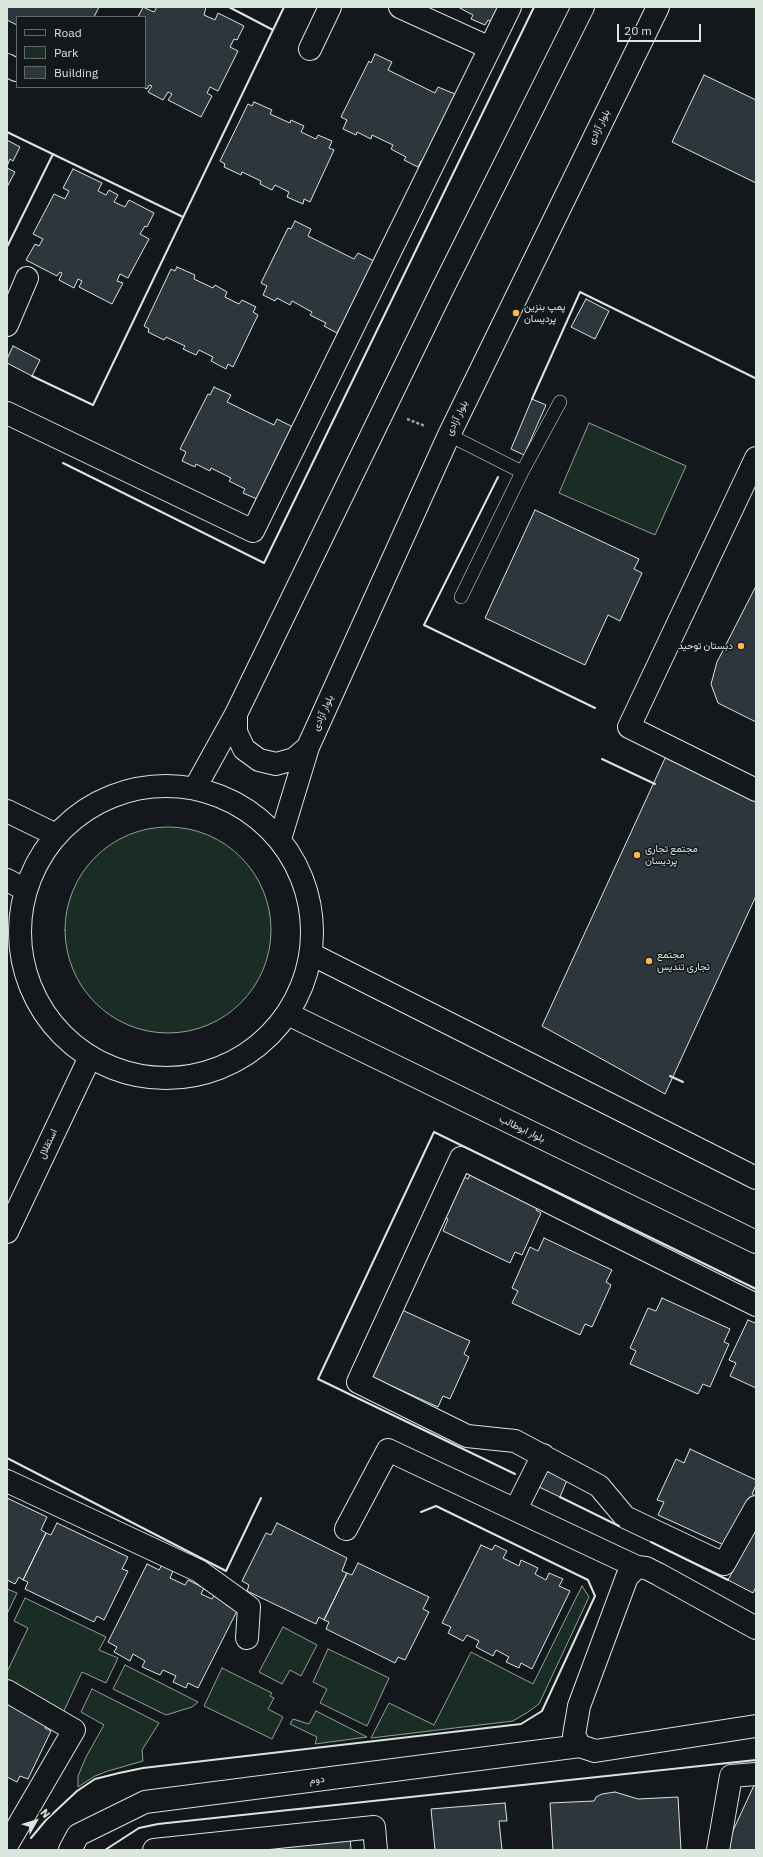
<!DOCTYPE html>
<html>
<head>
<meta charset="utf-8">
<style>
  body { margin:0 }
  #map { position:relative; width:763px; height:1857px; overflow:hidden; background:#14181c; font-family:"IBM Plex Sans",sans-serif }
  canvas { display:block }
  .frame { position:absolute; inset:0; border:8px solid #d8e6dc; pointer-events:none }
  .legend { position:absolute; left:16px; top:16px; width:130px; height:72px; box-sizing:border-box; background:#14181c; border:1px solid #626a69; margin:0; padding:5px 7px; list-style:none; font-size:12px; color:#d8e6dc }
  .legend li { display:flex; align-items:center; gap:8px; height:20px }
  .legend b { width:20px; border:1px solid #626a69 }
  .north { position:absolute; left:16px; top:1801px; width:40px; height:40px; -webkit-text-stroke:3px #14181c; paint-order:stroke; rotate:51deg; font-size:11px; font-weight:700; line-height:16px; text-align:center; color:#d8e6dc }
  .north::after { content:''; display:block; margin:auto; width:14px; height:18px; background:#d8e6dc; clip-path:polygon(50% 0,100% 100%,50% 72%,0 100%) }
  .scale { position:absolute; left:617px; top:24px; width:84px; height:18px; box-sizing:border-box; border:2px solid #d8e6dc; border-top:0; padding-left:5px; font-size:12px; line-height:14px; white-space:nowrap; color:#d8e6dc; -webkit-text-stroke:3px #14181c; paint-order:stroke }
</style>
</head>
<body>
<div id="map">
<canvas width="763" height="1857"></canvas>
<div class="frame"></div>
<ul class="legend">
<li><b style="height:5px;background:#14181c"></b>Road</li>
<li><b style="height:11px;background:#1a2d24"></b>Park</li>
<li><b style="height:11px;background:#2c363c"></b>Building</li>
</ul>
<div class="north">N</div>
<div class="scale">20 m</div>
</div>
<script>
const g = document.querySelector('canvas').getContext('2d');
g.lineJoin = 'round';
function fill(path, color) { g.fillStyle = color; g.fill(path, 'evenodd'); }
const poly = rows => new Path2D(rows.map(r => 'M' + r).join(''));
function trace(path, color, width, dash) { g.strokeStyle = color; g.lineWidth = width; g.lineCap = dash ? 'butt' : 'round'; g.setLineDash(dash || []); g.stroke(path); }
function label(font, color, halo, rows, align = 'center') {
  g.font = font + ' "IBM Plex Sans",Vazirmatn,sans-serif'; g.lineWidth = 3; g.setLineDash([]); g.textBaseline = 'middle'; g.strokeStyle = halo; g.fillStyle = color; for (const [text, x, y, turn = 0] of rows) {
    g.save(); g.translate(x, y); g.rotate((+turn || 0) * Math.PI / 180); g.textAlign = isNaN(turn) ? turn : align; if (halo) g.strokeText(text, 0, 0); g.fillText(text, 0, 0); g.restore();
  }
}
const green = poly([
  [589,423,686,466,655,535,559,493,589,423],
  '65 930a103 103 0 1 1 206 0a103 103 0 1 1-206 0Z',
  [582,1586,589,1597,539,1704,528,1712,513,1721,371,1738,389,1703,434,1725,471,1652,533,1684,582,1586],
  [7,1589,17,1593,7,1614,7,1589],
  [25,1598,106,1637,99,1650,118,1658,106,1683,82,1672,63,1713,7,1686,7,1672,28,1628,14,1621,25,1598],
  [283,1627,317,1645,301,1676,290,1670,282,1684,259,1672,283,1627],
  [328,1649,389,1678,367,1726,320,1703,327,1689,313,1682,328,1649],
  [125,1665,198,1702,192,1707,166,1715,113,1689,125,1665],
  [222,1668,272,1693,270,1696,274,1698,268,1709,283,1717,272,1739,204,1706,222,1668],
  [92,1689,159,1723,142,1750,143,1761,108,1771,95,1776,78,1787,78,1776,86,1757,104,1725,81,1712,92,1689],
  [316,1711,367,1737,315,1744,317,1737,290,1724,293,1719,309,1724,316,1711]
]);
fill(green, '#1a2d24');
trace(green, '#939e99', 1);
const building = poly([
  [7,7,99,7,94,17,17,17,17,25,7,20,7,7],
  [143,7,154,12,157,7,206,7,204,15,215,20,218,13,244,26,237,40,234,39,230,47,238,51,218,91,210,87,207,93,212,96,201,117,168,100,172,94,168,92,163,100,148,92,152,86,149,85,147,89,143,87,145,87,145,17,138,17,143,7],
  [458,7,499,7,492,22,488,20,485,25,471,19,473,15,458,7],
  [375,54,392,62,388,70,435,93,438,87,455,94,449,107,452,108,425,163,421,161,418,167,404,160,406,157,391,149,393,145,372,135,371,139,357,132,356,135,343,129,347,120,341,117,369,61,371,63,375,54],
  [704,75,756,100,756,183,672,142,704,75],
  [254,102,272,110,270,114,290,123,291,120,304,126,301,132,316,139,318,135,332,141,329,148,334,150,310,202,304,199,303,204,287,197,289,192,275,185,272,190,260,184,261,181,242,172,241,175,224,167,225,164,220,161,248,104,252,106,254,102],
  [7,140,20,147,13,161,10,159,7,166,7,140],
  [7,168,15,172,7,187,7,168],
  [73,169,102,183,98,191,106,195,109,190,118,195,114,202,125,207,129,200,154,213,147,227,145,226,140,234,149,239,128,278,120,274,117,281,123,283,112,304,79,287,82,281,78,279,74,288,59,280,62,273,60,272,57,276,26,260,35,244,39,246,43,239,33,234,54,194,65,199,69,191,63,188,73,169],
  [295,221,311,229,308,236,354,259,358,253,374,261,345,329,340,327,337,333,324,326,326,323,310,315,312,312,292,301,290,305,277,298,275,301,263,295,267,286,261,283,288,228,291,229,295,221],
  [177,267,195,275,194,279,213,288,215,285,227,292,225,297,239,304,242,300,256,307,253,312,258,315,233,367,228,364,226,369,211,361,213,357,199,350,196,355,183,349,185,346,166,337,164,340,148,332,149,329,144,326,171,269,175,271,177,267],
  [586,299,609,311,595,339,571,327,586,299],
  [13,346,40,360,32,376,7,363,7,359,13,346],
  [214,387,231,395,227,402,274,425,277,419,293,427,257,499,243,493,245,489,229,481,231,478,211,468,210,471,196,464,195,467,182,461,186,452,180,449,208,394,210,395,214,387],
  [532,399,546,405,524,455,511,449,532,399],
  [535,510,639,559,634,569,642,573,620,621,608,615,585,665,485,618,535,510],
  [756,586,756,722,718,703,711,684,717,662,756,586],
  [667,754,756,796,756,896,665,1094,542,1026,667,754],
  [474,1166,542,1198,536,1210,541,1213,522,1255,515,1252,510,1263,443,1231,448,1219,442,1216,460,1175,468,1179,474,1166],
  [544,1238,612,1270,606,1282,611,1285,592,1327,585,1324,580,1335,512,1303,518,1291,512,1288,530,1247,538,1251,544,1238],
  [662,1298,730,1329,724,1342,729,1344,710,1387,703,1384,698,1394,630,1364,636,1351,630,1348,648,1308,656,1311,662,1298],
  [402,1310,470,1341,464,1354,469,1357,450,1399,443,1396,438,1407,370,1376,402,1310],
  [748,1320,755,1323,756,1321,756,1388,730,1376,736,1363,729,1360,748,1320],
  [690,1449,756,1480,756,1485,752,1494,756,1496,756,1499,726,1546,658,1515,664,1502,657,1500,676,1459,684,1463,690,1449],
  [546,1471,567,1480,560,1497,539,1487,546,1471],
  [7,1498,47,1517,41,1530,46,1533,23,1580,19,1577,15,1584,7,1580,7,1498],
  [57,1523,128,1557,122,1569,128,1571,104,1620,97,1616,94,1622,25,1589,28,1582,23,1580,46,1533,51,1535,57,1523],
  [277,1523,347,1558,342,1571,347,1573,324,1620,319,1617,316,1624,247,1591,249,1585,242,1581,266,1533,271,1535,277,1523],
  [756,1528,756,1587,753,1593,728,1580,756,1528],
  [481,1545,492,1550,495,1545,507,1551,503,1558,519,1566,521,1560,538,1568,535,1574,546,1580,549,1573,563,1579,559,1586,570,1591,532,1669,521,1663,519,1668,506,1662,509,1657,496,1650,493,1656,476,1647,479,1641,467,1635,463,1641,448,1633,451,1627,442,1623,481,1545],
  [358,1563,429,1597,423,1609,429,1612,405,1660,398,1657,395,1663,326,1629,329,1622,324,1620,347,1573,352,1575,358,1563],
  [147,1564,159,1570,162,1565,173,1571,170,1578,185,1585,188,1580,204,1588,201,1594,212,1599,216,1593,229,1599,226,1605,237,1611,198,1688,188,1683,186,1688,173,1682,176,1676,163,1670,160,1675,142,1667,145,1661,133,1654,130,1661,114,1652,117,1647,108,1642,147,1564],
  [7,1695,51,1717,45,1728,51,1731,28,1779,20,1776,17,1782,7,1777,7,1695],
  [756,1781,756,1850,724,1850,756,1781],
  [615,1792,638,1799,678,1797,681,1850,553,1850,550,1803,594,1801,596,1797,602,1794,615,1792],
  [505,1803,507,1821,499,1821,502,1850,435,1850,431,1809,505,1803],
  [350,1837,351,1850,254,1850,350,1837]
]);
fill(building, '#2c363c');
trace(building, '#d8e6dc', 1);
const service = poly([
  [449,435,522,472,560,402],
  [461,597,522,472]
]);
const minor = poly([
  [400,7,490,48,510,7],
  [310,49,330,7],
  [7,65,16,70],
  [7,325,27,278],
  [7,413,253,531,490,48],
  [756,458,629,727,756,790],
  [756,1305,461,1158,358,1382,467,1436,515,1441,599,1486,625,1517,724,1564,756,1507],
  [7,1481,199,1571,249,1607,247,1638],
  [516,1509,543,1455],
  [346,1529,388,1450,637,1567],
  [756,1628,658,1574,646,1568,637,1567,627,1577,579,1706,574,1735,580,1746,595,1751,756,1726],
  [7,1691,74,1730,7,1845],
  [70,1850,78,1835,145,1802,580,1746],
  [154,1850,374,1827,376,1850],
  [718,1850,731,1776,756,1774]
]);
const secondary = poly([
  [236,714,236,732,244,749,259,760,276,764,294,759,308,747],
  '20 932a146 146 0 1 1 292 0a146 146 0 1 1-292 0Z',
  [195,788,236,714,442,290,583,7],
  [7,811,56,835],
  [280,839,308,747,449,435,658,7],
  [7,880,26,890],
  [311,954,756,1178],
  [288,1014,756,1242],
  [7,1232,90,1057]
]);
trace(service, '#d8e6dc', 14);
trace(minor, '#d8e6dc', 24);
trace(secondary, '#d8e6dc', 24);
trace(poly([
  [407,419,425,426]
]), '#9da8a2', 2.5, [3, 2]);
trace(service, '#14181c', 13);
trace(minor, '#14181c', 22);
trace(secondary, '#14181c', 22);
trace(poly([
  [229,7,273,30],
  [7,132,183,217],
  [7,247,53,154],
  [32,376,93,405,284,7],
  [532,399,580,292,755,378],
  [63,463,264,563,534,7],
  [498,477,424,625,595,708],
  [602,759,655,784],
  [670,1076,683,1082],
  [7,1458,226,1571,261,1498],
  [515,1474,318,1379,434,1132,756,1289],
  [560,1497,619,1526],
  [651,1542,728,1580],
  [31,1838,46,1820,77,1791,95,1779,119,1773,143,1768,521,1724,542,1711,595,1596,588,1580,436,1506,421,1512],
  [105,1850,139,1828,158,1824,756,1760]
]), '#d8e6dc', 2);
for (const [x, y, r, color] of [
  [516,313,4,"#ffb74d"],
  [741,646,4,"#ffb74d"],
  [637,855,4,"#ffb74d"],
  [649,961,4,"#ffb74d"]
]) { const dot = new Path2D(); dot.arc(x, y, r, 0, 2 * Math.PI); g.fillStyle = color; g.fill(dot); trace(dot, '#14181c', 1.5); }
label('10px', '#d8e6dc', '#14181c', [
  ["بلوار آزادی",599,127,-64],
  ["بلوار آزادی",457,418,-64],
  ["بلوار آزادی",323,713,-66],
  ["بلوار ابوطالب",522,1129,26],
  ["استقلال",48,1144,-65],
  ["دوم",317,1780,-7]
]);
label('10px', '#d8e6dc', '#14181c', [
  ["پمپ بنزین",524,307],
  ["پردیسان",524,319],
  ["دبستان توحید",733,646,"right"],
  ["مجتمع تجاری",645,849],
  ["پردیسان",645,861],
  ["مجتمع",657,955],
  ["تجاری تندیس",657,967]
], 'left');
</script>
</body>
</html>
